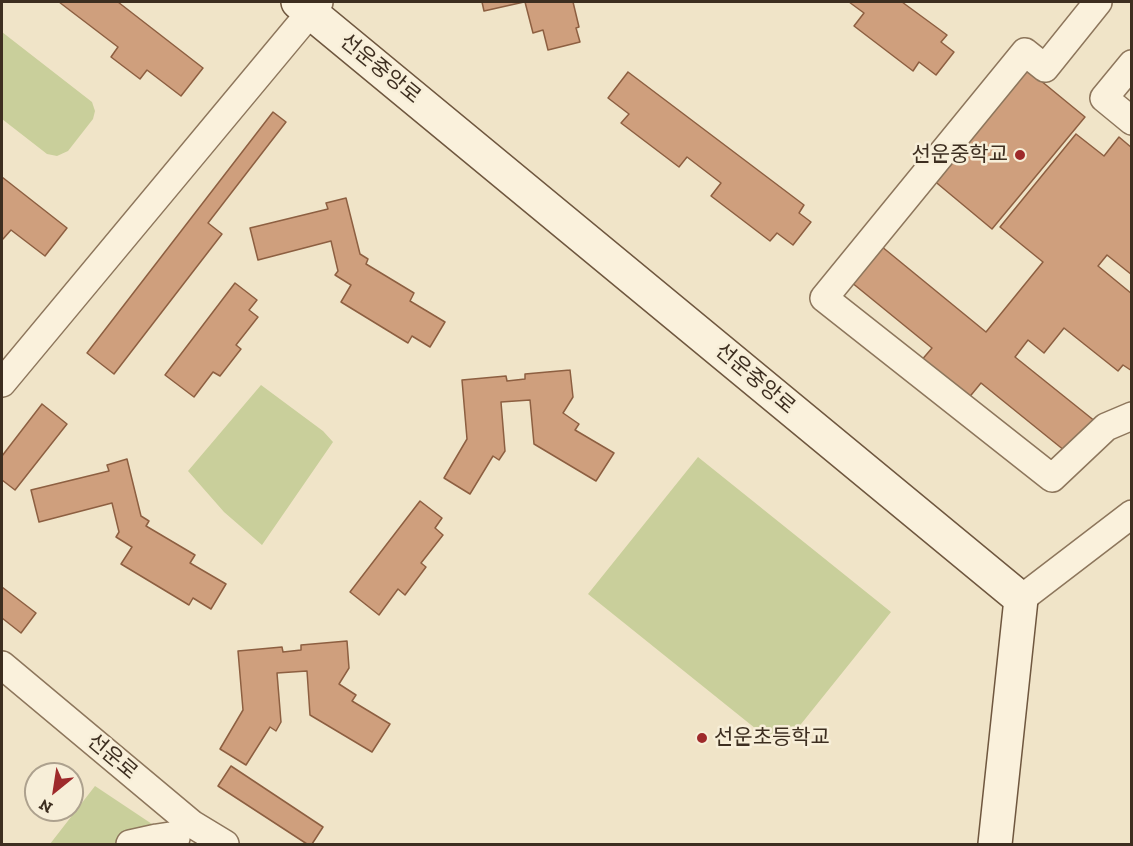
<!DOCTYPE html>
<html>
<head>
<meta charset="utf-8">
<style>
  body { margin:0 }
  #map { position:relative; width:1133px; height:846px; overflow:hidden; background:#f0e4c8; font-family:"Zilla Slab",serif }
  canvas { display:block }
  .frame { position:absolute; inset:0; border:3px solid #3d2e20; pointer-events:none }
  .north { position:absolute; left:24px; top:762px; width:60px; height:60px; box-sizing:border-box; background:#f7eed8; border:2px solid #ada18e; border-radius:50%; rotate:210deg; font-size:16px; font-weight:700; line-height:24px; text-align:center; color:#3d2e20 }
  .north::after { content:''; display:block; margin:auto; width:21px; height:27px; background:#9e2a2b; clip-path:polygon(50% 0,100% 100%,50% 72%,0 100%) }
</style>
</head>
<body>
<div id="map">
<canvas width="1133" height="846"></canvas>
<div class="frame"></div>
<div class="north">N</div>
</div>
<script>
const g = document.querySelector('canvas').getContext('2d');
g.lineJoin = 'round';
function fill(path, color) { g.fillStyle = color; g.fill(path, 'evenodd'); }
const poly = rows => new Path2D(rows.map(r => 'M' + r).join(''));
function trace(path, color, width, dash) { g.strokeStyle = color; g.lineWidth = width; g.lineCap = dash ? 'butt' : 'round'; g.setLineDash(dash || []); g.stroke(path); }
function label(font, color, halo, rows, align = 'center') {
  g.font = font + ' "Zilla Slab","Noto Sans KR",serif'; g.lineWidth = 5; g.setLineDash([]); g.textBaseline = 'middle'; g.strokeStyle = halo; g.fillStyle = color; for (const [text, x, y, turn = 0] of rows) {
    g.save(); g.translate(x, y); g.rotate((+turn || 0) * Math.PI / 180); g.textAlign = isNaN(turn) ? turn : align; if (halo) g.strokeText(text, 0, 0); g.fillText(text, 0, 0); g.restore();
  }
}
fill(poly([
  [2,32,92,102,95,111,93,119,68,151,57,156,47,154,2,119],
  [261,385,323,431,333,442,262,545,224,512,188,471],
  [698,457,891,612,781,749,588,594],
  [95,786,182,844,50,844]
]), '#c9cf9b');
const building = poly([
  [59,2,118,2,203,68,181,96,147,70,140,79,111,57,118,47,59,2],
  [482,2,524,2,484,11,482,2],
  [525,2,573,2,579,27,576,28,580,42,548,50,543,30,533,33,525,2],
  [849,2,902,2,947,35,941,42,954,52,936,75,919,62,913,71,854,26,864,13,849,2],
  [1018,62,1085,117,992,229,926,174,1018,62],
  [628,72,804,205,799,213,811,222,793,245,777,233,770,241,711,196,721,183,687,157,679,167,621,123,629,114,608,98,628,72],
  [273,112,286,122,208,223,222,234,114,374,87,353,273,112],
  [1076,134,1104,156,1119,137,1132,148,1132,275,1107,255,1098,266,1132,294,1132,371,1123,365,1118,371,1064,328,1044,353,1028,340,1015,357,1096,422,1070,455,981,383,967,400,920,362,932,348,851,282,881,246,986,332,1043,262,1000,227,1076,134],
  [2,177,67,228,45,256,11,230,3,239,2,238,2,177],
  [346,198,360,254,368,259,366,264,414,293,410,301,445,322,430,347,412,336,408,343,341,302,351,285,335,275,338,271,331,241,258,260,250,228,328,209,326,203,346,198],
  [235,283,257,300,249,310,258,317,236,345,241,349,220,376,213,372,194,397,165,375,235,283],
  [570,370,573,397,563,413,579,424,575,430,614,453,596,481,534,444,530,400,501,402,505,451,499,460,493,456,470,494,444,478,467,439,462,380,506,376,507,381,525,379,525,374,570,370],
  [42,404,67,424,15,490,2,480,2,456,42,404],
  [127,459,141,516,149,521,146,526,195,555,190,563,226,584,211,609,193,598,189,605,121,564,132,547,116,537,119,532,112,503,39,522,31,490,109,471,107,465,127,459],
  [420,501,442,518,435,528,443,535,421,563,426,567,405,595,398,589,379,615,350,592,420,501],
  [2,587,36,613,21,633,2,618,2,587],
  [347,641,349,668,339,684,356,695,352,701,390,724,372,752,310,715,307,671,277,673,281,722,276,731,270,727,246,765,220,749,243,710,238,651,282,647,283,652,301,650,301,645,347,641],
  [231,766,323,827,312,844,307,844,218,786,231,766]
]);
fill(building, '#cf9f7d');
trace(building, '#8d5f41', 1.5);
const street = poly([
  [1098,2,1045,68,1025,52,824,298,1052,478,1106,427,1132,416],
  [1132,64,1104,98,1132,121],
  [2,383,319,2],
  [1021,599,1132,514],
  [2,665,192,824,225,844],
  [130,844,157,838,170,836,176,838]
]);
const secondary = poly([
  [298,2,1021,599,995,844]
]);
trace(street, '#8d765c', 30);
trace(secondary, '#6f573f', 36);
trace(street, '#faf1dc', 27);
trace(secondary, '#faf1dc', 33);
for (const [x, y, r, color] of [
  [1020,155,6,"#9e2a2b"],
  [702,738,6,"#9e2a2b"]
]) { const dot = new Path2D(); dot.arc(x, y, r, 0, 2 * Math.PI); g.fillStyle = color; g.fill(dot); trace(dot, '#f7eed8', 2); }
label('21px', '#3d2e20', '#f7eed8', [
  ["선운중앙로",380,69,39],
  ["선운중앙로",755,379,40],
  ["선운로",112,757,40]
]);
label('21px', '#3d2e20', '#f7eed8', [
  ["선운중학교",1008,155],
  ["선운초등학교",714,738,"left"]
], 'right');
</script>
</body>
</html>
